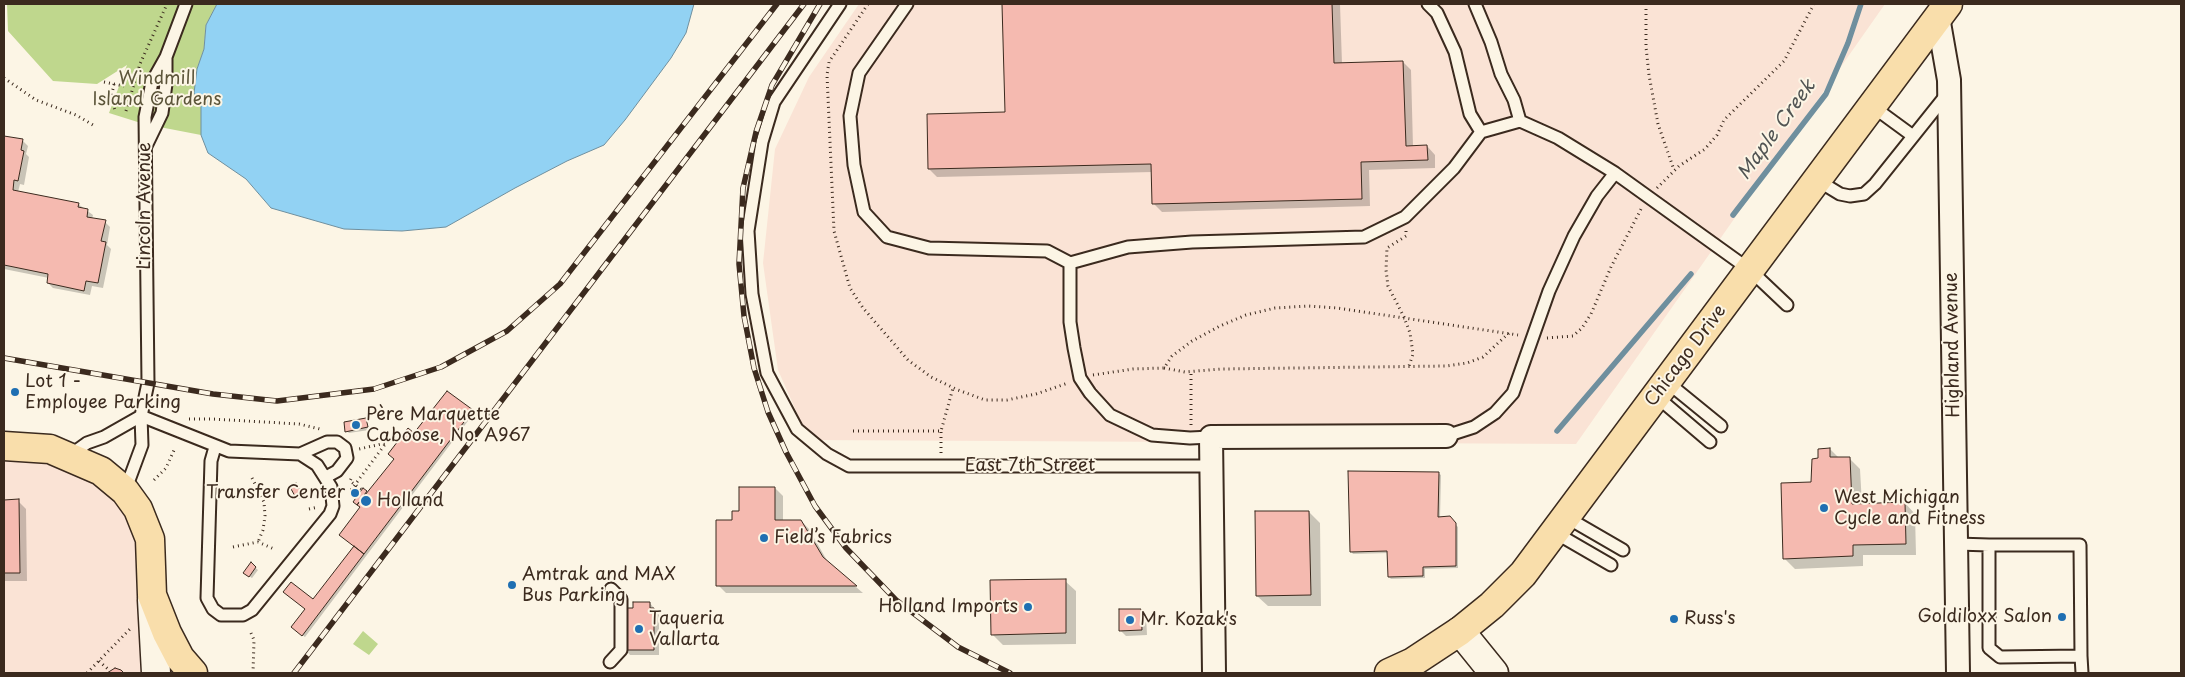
<!DOCTYPE html>
<html>
<head>
<meta charset="utf-8">
<style>
  body { margin:0 }
  #map { position:relative; width:2185px; height:677px; overflow:hidden; background:#fcf5e5; font-family:"Playpen Sans",sans-serif }
  canvas { display:block }
  .frame { position:absolute; inset:0; border:5px solid #3b2a1e; pointer-events:none }
</style>
</head>
<body>
<div id="map">
<canvas width="2185" height="677"></canvas>
<div class="frame"></div>
</div>
<script>
const g = document.querySelector('canvas').getContext('2d');
g.lineJoin = 'round';
function fill(path, color) { g.fillStyle = color; g.fill(path, 'evenodd'); }
const poly = rows => new Path2D(rows.map(r => 'M' + r).join(''));
function trace(path, color, width, dash) { g.strokeStyle = color; g.lineWidth = width; g.lineCap = dash ? 'butt' : 'round'; g.setLineDash(dash || []); g.stroke(path); }
function label(font, color, halo, rows, align = 'center') {
  g.font = font + ' "Playpen Sans",sans-serif'; g.lineWidth = 4; g.setLineDash([]); g.textBaseline = 'middle'; g.strokeStyle = halo; g.fillStyle = color; for (const [text, x, y, turn = 0] of rows) {
    g.save(); g.translate(x, y); g.rotate((+turn || 0) * Math.PI / 180); g.textAlign = isNaN(turn) ? turn : align; if (halo) g.strokeText(text, 0, 0); g.fillText(text, 0, 0); g.restore();
  }
}
fill(poly([
  [859,4,1885,4,1576,444,809,440,778,370,763,263,775,149,809,77],
  [4,446,50,449,138,509,156,673,4,673]
]), '#fae3d5');
fill(poly([
  [7,4,217,4,206,25,204,49,197,69,194,93,201,106,201,135,144,124,109,113,127,65,97,84,53,81,8,31],
  [363,631,378,644,369,655,353,644]
]), '#bfd78d');
const water = poly([
  [217,4,694,4,686,33,671,58,625,120,604,145,567,161,515,188,446,227,402,231,344,229,271,208,246,179,208,153,201,135,201,106,194,93,197,69,204,49,206,25,217,4]
]);
fill(water, '#92d2f3');
trace(water, '#6f8f9e', 1);
fill(poly([
  [1003,4,1340,4,1342,64,1403,62,1411,70,1413,147,1427,146,1435,155,1435,168,1369,170,1370,206,1162,212,1154,204,1153,172,937,177,929,169,1006,113],
  [4,137,23,141,28,146,26,154,29,157,24,185,20,184,18,192,78,204,93,215,92,219,105,222,110,227,107,245,111,249,103,288,92,286,90,295,53,288,48,283,49,278,4,269],
  [472,411,474,413,305,637,295,630,313,601,355,546,361,507,357,504,364,490,369,494,415,435],
  [365,419,369,430,349,433,347,431],
  [1830,449,1839,458,1849,458,1860,469,1862,505,1905,503,1915,514,1916,555,1863,555,1863,566,1795,569,1784,558,1819,459],
  [1438,473,1441,475,1440,518,1449,518,1458,527,1458,568,1425,569,1425,578,1391,579,1389,577,1389,553,1353,554,1351,551],
  [296,485,304,497,299,499,297,497],
  [775,488,783,496,783,521,801,521,809,529,829,564,863,593,726,593,718,585,734,521,741,512],
  [4,501,18,501,26,509,27,581,4,581],
  [1309,512,1320,523,1321,606,1268,606,1257,596],
  [251,564,258,570,252,578,247,575],
  [1065,581,1076,591,1076,644,1003,645,992,634],
  [650,603,659,615,659,655,630,655,625,649,634,609],
  [1141,610,1146,615,1147,635,1126,636,1120,630]
]), '#0003');
trace(poly([
  [1733,215,1826,94,1848,43,1861,4],
  [1557,431,1691,274]
]), '#6f8f9e', 5.5);
const building = poly([
  [1002,4,1332,4,1334,63,1403,61,1406,146,1427,145,1428,160,1361,162,1362,199,1152,204,1151,164,928,169,927,114,1005,112,1002,4],
  [4,136,23,139,21,150,24,151,18,181,14,180,13,190,79,203,78,207,88,209,87,217,106,220,101,241,106,242,98,283,86,281,84,291,47,283,48,274,4,265,4,136],
  [447,391,473,410,364,554,339,535,360,507,357,505,394,459,388,454,408,428,414,433,447,391],
  [366,418,368,427,345,432,344,422,366,418],
  [1830,448,1830,457,1850,457,1852,504,1905,502,1906,544,1853,545,1853,556,1783,559,1781,483,1811,482,1812,459,1818,458,1818,449,1830,448],
  [1348,471,1439,472,1438,517,1450,516,1456,523,1456,566,1423,567,1423,576,1388,577,1387,551,1350,552,1348,471],
  [296,483,302,494,296,498,290,487,296,483],
  [739,487,775,487,775,520,801,520,823,557,857,586,716,586,716,520,732,520,732,511,739,511,739,487],
  [363,488,367,491,357,505,353,502,363,488],
  [19,499,20,573,4,573,4,500,19,499],
  [1255,511,1309,511,1311,595,1256,596,1255,511],
  [354,546,364,554,302,636,291,627,305,609,283,592,291,582,313,599,354,546],
  [251,562,256,567,249,577,243,573,251,562],
  [1066,579,1066,633,991,635,990,580,1066,579],
  [633,602,650,602,650,608,654,608,654,650,624,650,624,608,633,608,633,602],
  [1119,609,1141,609,1142,630,1119,631,1119,609],
  [115,668,121,670,124,673,107,673,115,668]
]);
fill(building, '#f5bab0');
trace(building, '#3b2a1e', 1);
const service = poly([
  [840,4,774,102,762,142,748,231,752,294,767,373,797,429,827,454,849,466,1211,466],
  [907,4,859,73,850,116,854,165,864,212,887,237,929,248,1047,251,1070,263,1128,247,1192,242,1364,237,1405,217,1454,168,1481,132,1470,114,1455,52,1437,13,1428,4],
  [1475,4,1491,42,1501,74,1514,100,1520,121],
  [1872,106,1913,136],
  [1481,132,1520,121,1558,138,1615,173,1750,270,1787,305],
  [146,146,162,113,166,84,166,58],
  [1817,180,1840,194,1850,196,1864,194,1875,184,1947,94],
  [1070,263,1070,322,1074,348,1080,378,1090,393,1110,415,1152,435,1190,438,1211,437],
  [1667,382,1721,426],
  [1656,396,1710,442],
  [141,416,229,451,300,454,327,442,337,442,345,448,347,458,337,471,326,477],
  [1446,436,1474,427,1495,413,1513,393,1549,291,1574,236,1597,196,1615,173],
  [215,447,211,461,207,598,213,609,221,615,243,615,252,610,330,514,333,506,331,487,317,465,300,454],
  [69,456,87,443,104,437,141,416],
  [125,491,142,445,141,416,148,383,145,117,152,82,166,57,186,4],
  [1566,517,1623,550],
  [1554,532,1611,565],
  [1957,544,1989,545,1989,648,2000,657,2081,656,2082,673],
  [1989,545,2080,545,2081,656],
  [610,662,621,650,621,599,611,589]
]);
const minor = poly([
  [1938,17,1949,80,1958,673],
  [1214,673,1211,437,1446,436]
]);
const secondary = poly([
  [152,600,156,673],
  [1460,631,1494,673]
]);
const primary = poly([
  [4,446,50,449,101,471,125,491,138,509,150,539,152,595,167,633,180,658,193,673],
  [1389,673,1413,662,1460,631,1492,605,1523,574,1948,4]
]);
trace(service, '#3b2a1e', 15);
trace(minor, '#3b2a1e', 26);
trace(secondary, '#3b2a1e', 31);
trace(primary, '#3b2a1e', 31);
trace(poly([
  [868,4,829,62,827,75,834,231,850,288,863,308,908,360,931,377,958,390,985,400,1007,400,1036,394,1068,383],
  [1646,4,1646,47,1649,75,1658,124,1674,170],
  [4,78,36,100,76,115,93,125],
  [104,82,124,86],
  [114,84,111,98,115,110],
  [126,111,140,64,167,4],
  [1657,188,1679,166,1705,149,1717,135,1724,120,1784,61,1814,4],
  [1406,231,1406,236,1387,248,1386,270,1388,286,1404,317,1410,333,1413,354,1409,366],
  [1547,338,1573,336,1582,328,1591,314,1611,267,1641,209],
  [1164,368,1185,372,1221,369,1446,366,1467,363,1483,357,1509,333],
  [1093,375,1133,369,1164,368,1172,356,1192,341,1220,326,1246,315,1275,308,1308,306,1337,308,1518,335],
  [189,419,212,419,299,424,320,429],
  [1191,425,1191,372],
  [853,431,941,431,953,388],
  [941,453,941,431],
  [252,478,264,502,265,516,263,530,258,542],
  [351,479,350,481,362,490],
  [154,480,166,468,175,448],
  [351,490,386,443,359,449],
  [309,509,318,507],
  [233,547,258,542,274,549],
  [251,633,254,640,253,673],
  [99,661,109,670],
  [87,673,131,628]
]), '#3b2a1e', 3, [1, 4]);
trace(service, '#fcf5e5', 11);
trace(minor, '#fcf5e5', 22);
trace(secondary, '#fcf5e5', 28);
trace(primary, '#f9deab', 28);
const rail = poly([
  [820,4,772,85,756,132,743,188,739,264,744,316,754,368,768,412,786,452,815,506,846,548,896,600,958,647,1010,673],
  [4,358,213,394,277,401,374,389,441,367,507,331,560,284,777,4],
  [294,673,804,4]
]);
trace(rail, '#3b2a1e', 5.5);
trace(rail, '#fcf5e5', 4, [11]);
for (const [x, y, r, color] of [
  [15,392,5,"#1f6fb2"],
  [356,425,5,"#1f6fb2"],
  [355,493,5,"#1f6fb2"],
  [366,501,6,"#1f6fb2"],
  [1824,508,5,"#1f6fb2"],
  [764,538,5,"#1f6fb2"],
  [512,585,5,"#1f6fb2"],
  [1028,607,5,"#1f6fb2"],
  [2062,617,5,"#1f6fb2"],
  [1674,619,5,"#1f6fb2"],
  [1130,620,5,"#1f6fb2"],
  [639,629,5,"#1f6fb2"]
]) { const dot = new Path2D(); dot.arc(x, y, r, 0, 2 * Math.PI); g.fillStyle = color; g.fill(dot); trace(dot, '#fcf5e5', 2); }
label('18px', '#5c553a', '#fcf5e5', [
  ["Windmill",157,79],
  ["Island Gardens",157,100]
]);
label('18px', '#3b2a1e', '#fcf5e5', [
  ["Lincoln Avenue",145,206,-90],
  ["Highland Avenue",1953,345,-91],
  ["Chicago Drive",1686,356,-53],
  ["East 7th Street",1030,466]
]);
label('18px', '#3b2a1e', '#fcf5e5', [
  ["Lot 1 -",25,382],
  ["Employee Parking",25,403],
  ["Père Marquette",366,415],
  ["Caboose, No. A967",366,436],
  ["Transfer Center",345,493,"right"],
  ["West Michigan",1834,498],
  ["Cycle and Fitness",1834,519],
  ["Holland",377,501],
  ["Field’s Fabrics",774,538],
  ["Amtrak and MAX",522,575],
  ["Bus Parking",522,596],
  ["Holland Imports",1018,607,"right"],
  ["Goldiloxx Salon",2052,617,"right"],
  ["Taqueria",649,619],
  ["Vallarta",649,640],
  ["Russ's",1684,619],
  ["Mr. Kozak's",1140,620]
], 'left');
label('italic 19px', '#515453', '#fcf5e5', [
  ["Maple Creek",1777,130,-54]
]);
</script>
</body>
</html>
